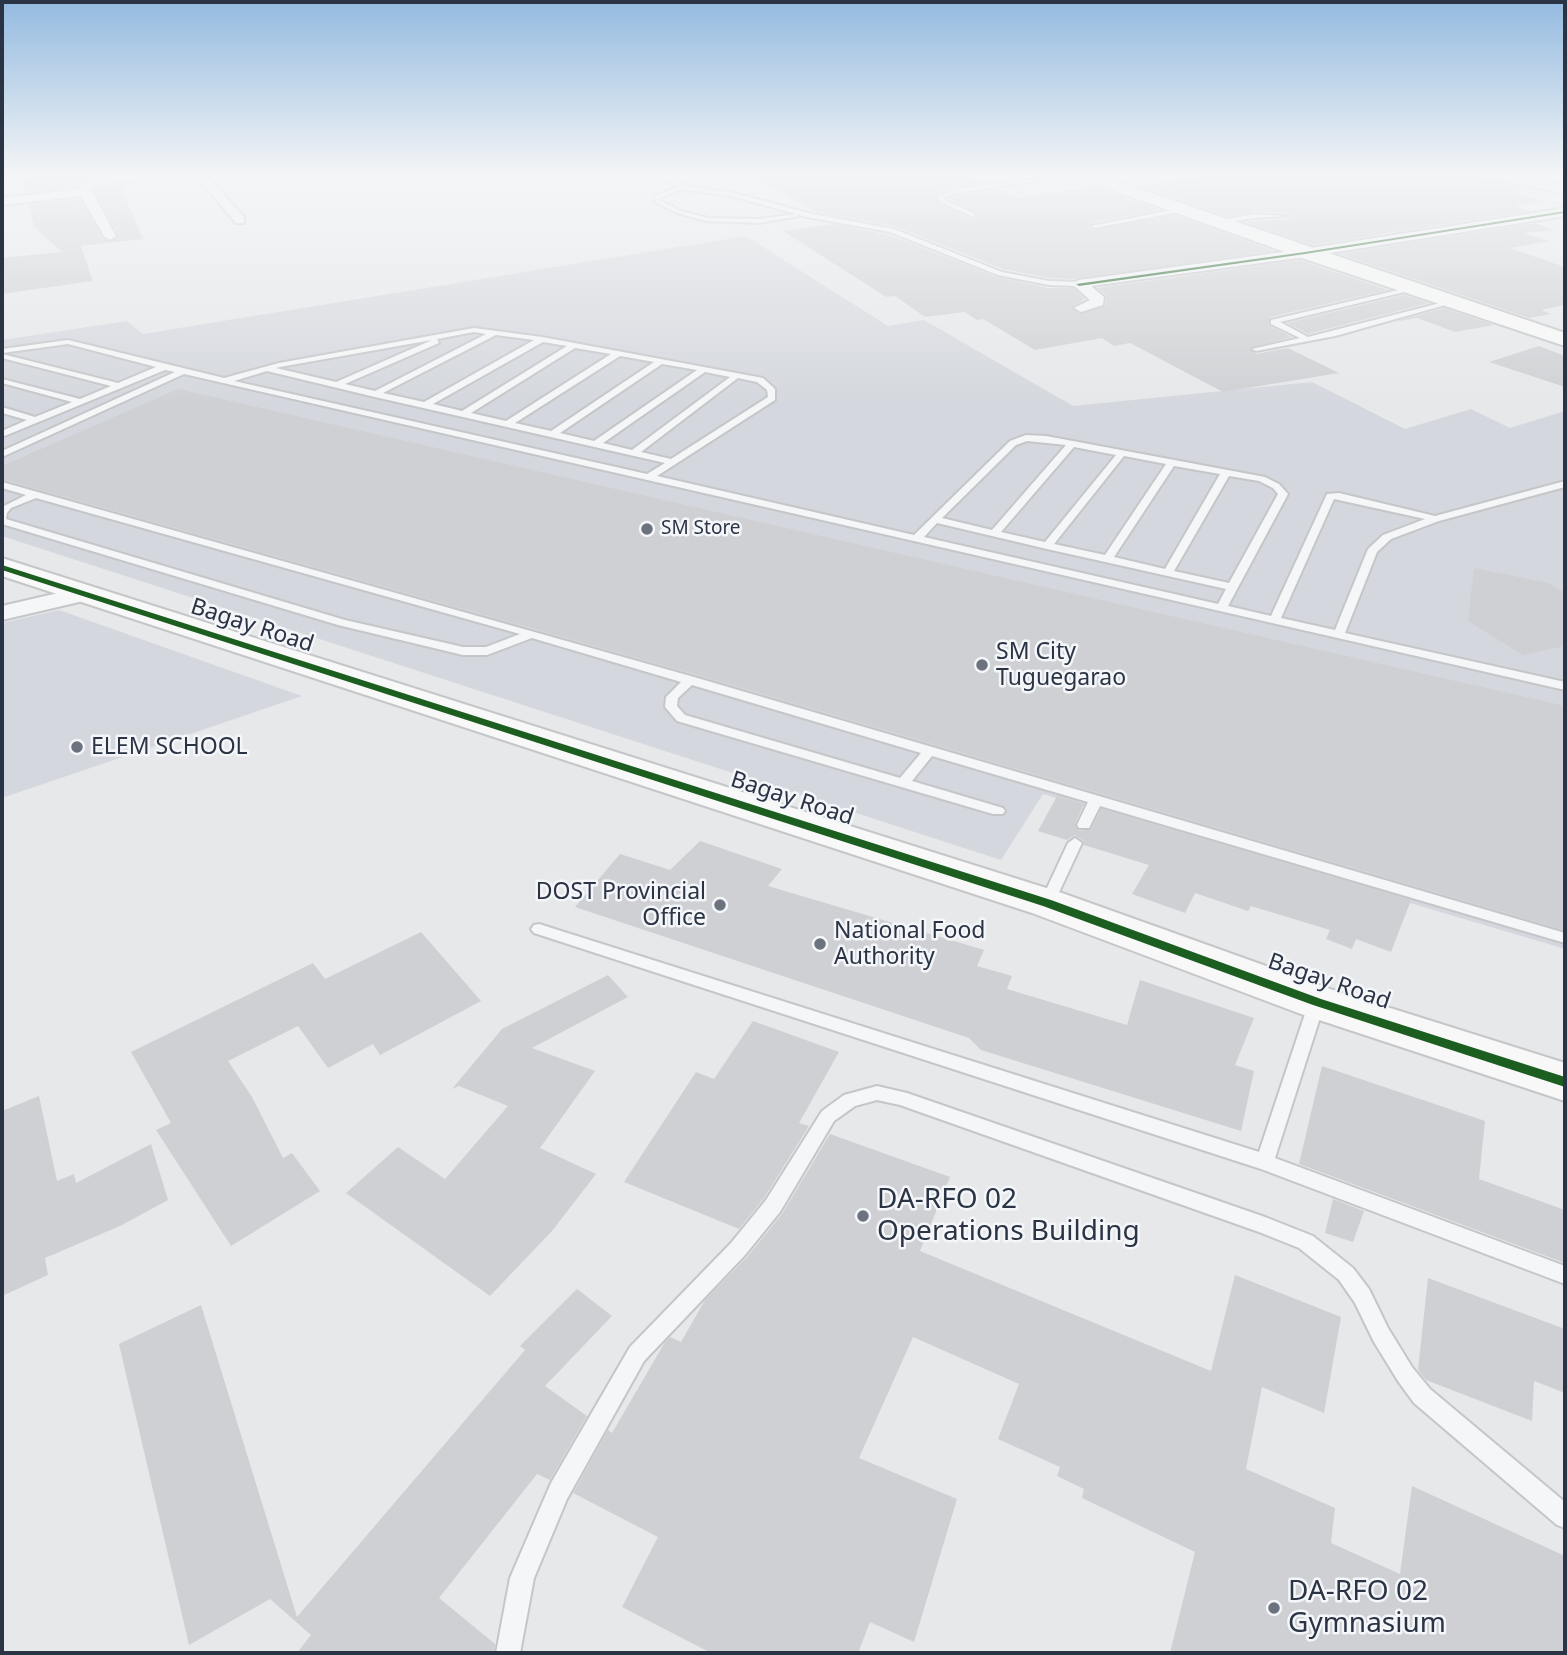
<!DOCTYPE html>
<html>
<head>
<meta charset="utf-8">
<style>
  body { margin:0 }
  #map { position:relative; width:1567px; height:1655px; overflow:hidden; background:#e6e8ea; font-family:"Noto Sans",sans-serif }
  canvas { display:block }
  .frame { position:absolute; inset:0; border:4px solid #2b3445; pointer-events:none }
</style>
</head>
<body>
<div id="map">
<canvas width="1567" height="1655"></canvas>
<div class="frame"></div>
</div>
<script>
const g = document.querySelector('canvas').getContext('2d');
g.lineJoin = 'round';
function fill(path, color) { g.fillStyle = color; g.fill(path, 'evenodd'); }
const poly = rows => new Path2D(rows.map(r => 'M' + r).join(''));
function trace(path, color, width, dash) { g.strokeStyle = color; g.lineWidth = width; g.lineCap = dash ? 'butt' : 'round'; g.setLineDash(dash || []); g.stroke(path); }
function label(font, color, halo, rows, align = 'center') {
  g.font = font + ' "Noto Sans",sans-serif'; g.lineWidth = 5; g.setLineDash([]); g.textBaseline = 'middle'; g.strokeStyle = halo; g.fillStyle = color; for (const [text, x, y, turn = 0] of rows) {
    g.save(); g.translate(x, y); g.rotate((+turn || 0) * Math.PI / 180); g.textAlign = isNaN(turn) ? turn : align; if (halo) g.strokeText(text, 0, 0); g.fillText(text, 0, 0); g.restore();
  }
}
fill(poly([
  [746,236,888,326,924,320,1073,406,1312,382,1405,429,1471,409,1510,428,1565,411,1565,949,1043,794,1001,860,2,536,2,340,127,321,143,334],
  [59,610,302,696,2,798,2,623]
]), '#d4d7dd');
fill(poly([
  [22,174,116,174,88,177,78,186,26,193],
  [745,174,963,174,982,183,961,186,936,193,935,197,940,204,974,220,977,215,976,212,948,198,997,189,1016,198,1096,187,1160,210,1090,223,1088,227,1093,230,1175,215,1274,251,1075,279,1049,278,1003,269,894,226,817,212],
  [1201,174,1483,174,1488,180,1528,188,1513,192,1545,201,1515,206,1529,211,1313,245,1245,222,1287,219,1290,216,1287,213,1254,211,1228,216,1145,188,1194,180],
  [120,185,143,239,81,246,93,281,2,294,2,258,62,252,34,227,29,205,80,199,102,237,111,242,118,235,94,189],
  [1535,223,1553,230,1524,233,1549,241,1510,248,1565,267,1565,305,1541,310,1551,314,1529,318,1340,254],
  [833,224,889,235,997,277,1048,288,1073,288,1085,299,1072,307,1080,314,1106,305,1106,295,1097,288,1300,260,1388,290,1270,317,1270,326,1292,337,1250,348,1256,354,1288,348,1339,373,1223,392,1130,343,1114,346,1102,338,1035,350,983,319,977,320,965,312,925,317,895,296,886,297,783,231],
  [1404,295,1429,303,1308,334,1287,323],
  [1444,308,1494,325,1455,332,1417,318,1394,322],
  [1539,346,1565,356,1565,387,1489,362],
  [178,389,1565,706,1565,930,695,674,2,479,2,466],
  [1474,568,1548,583,1565,593,1565,646,1523,655,1468,621],
  [1057,796,1084,804,1075,824,1079,831,1091,829,1101,809,1411,900,1391,952,1356,939,1352,949,1326,939,1330,930,1251,906,1248,911,1195,893,1185,913,1132,894,1149,865,1084,845,1084,841,1075,835,1067,840,1038,831],
  [700,841,782,869,768,886,984,950,977,966,1012,976,1007,989,1127,1025,1140,980,1254,1018,1235,1065,1254,1071,1241,1131,981,1050,969,1038,575,907,620,854,670,870],
  [421,932,481,1001,380,1055,373,1044,328,1068,298,1026,228,1061,252,1097,283,1158,292,1153,320,1191,231,1246,156,1130,171,1123,131,1052,313,963,325,979],
  [608,975,628,997,532,1048,595,1071,540,1148,596,1174,552,1231,490,1296,346,1193,398,1147,445,1179,508,1106,459,1086,452,1089,502,1029],
  [753,1021,839,1052,799,1123,809,1126,764,1198,739,1229,624,1182,696,1072,714,1079],
  [1322,1066,1485,1121,1479,1179,1565,1210,1565,1263,1299,1164],
  [39,1096,57,1181,74,1174,76,1183,151,1144,168,1200,120,1226,45,1258,48,1275,2,1296,2,1111],
  [830,1134,950,1177,920,1251,1211,1371,1235,1275,1341,1317,1324,1413,1262,1387,1246,1469,1335,1508,1331,1543,1400,1574,1412,1486,1565,1556,1565,1653,1170,1653,1195,1552,1082,1498,1084,1489,1057,1476,1060,1467,998,1439,1019,1384,913,1337,859,1458,957,1499,914,1642,870,1622,858,1653,711,1653,622,1607,658,1537,573,1493,608,1430,612,1433,665,1342,670,1337,681,1342,705,1300,747,1257,782,1214],
  [1333,1199,1364,1211,1353,1242,1325,1233],
  [1428,1278,1565,1329,1565,1393,1534,1381,1532,1421,1426,1380,1418,1370],
  [577,1289,612,1316,545,1386,587,1416,550,1480,537,1474,439,1598,495,1644,494,1653,297,1653,311,1635,270,1599,189,1645,119,1344,201,1305,297,1617,525,1350,520,1346]
]), '#ced0d3');
const lane = poly([
  [657,174,664,174,684,186,735,193,808,213,894,229,1002,272,1049,281,1079,282,1082,284,1079,286,1049,285,998,275,890,232,807,217,735,197,682,189,660,198,660,200,681,211,708,218,759,219,796,214,799,216,759,223,706,221,677,213,655,202,655,196,677,187,657,174],
  [1070,174,1084,174,962,192,943,197,945,200,975,214,973,217,941,202,937,196,962,188,1070,174],
  [1183,208,1185,211,1094,228,1091,226,1183,208],
  [1254,214,1287,216,1254,218,1216,224,1213,222,1254,214],
  [1411,287,1413,290,1280,322,1308,337,1452,300,1456,302,1335,336,1256,351,1252,349,1300,338,1271,324,1271,320,1411,287],
  [474,328,542,337,763,378,775,389,775,400,657,476,914,535,1010,441,1026,435,1046,436,1265,477,1279,484,1288,494,1228,606,1271,616,1327,494,1339,493,1435,516,1565,481,1565,487,1439,521,1391,539,1377,552,1345,633,1565,682,1565,690,184,374,2,457,2,451,175,372,165,370,2,437,2,431,27,420,2,413,2,407,35,417,72,402,2,383,2,379,80,399,111,386,2,358,2,354,118,383,156,367,68,344,2,353,2,349,68,340,224,378,279,363,474,328],
  [474,332,486,334,375,391,345,384,439,343,437,339,474,332],
  [496,335,534,340,424,402,383,393,496,335],
  [432,340,336,382,276,368,280,367,432,340],
  [543,342,567,346,462,411,433,404,543,342],
  [575,348,611,354,506,421,471,413,575,348],
  [620,356,654,362,551,431,515,423,620,356],
  [662,364,697,370,594,441,560,433,662,364],
  [267,371,375,397,665,463,647,474,234,381,267,371],
  [705,372,730,377,632,450,603,443,705,372],
  [738,378,757,382,767,390,768,397,671,459,641,452,738,378],
  [1027,441,1066,445,992,530,942,518,1016,445,1027,441],
  [1074,447,1116,455,1045,542,1001,532,1074,447],
  [1124,456,1166,464,1105,555,1054,544,1124,456],
  [1174,466,1220,474,1165,569,1114,557,1174,466],
  [1229,476,1259,481,1273,488,1278,494,1229,583,1174,571,1229,476],
  [1334,499,1425,519,1383,535,1368,549,1335,630,1281,618,1334,499],
  [937,523,1047,549,1226,589,1218,604,924,537,937,523],
  [2,482,694,677,1565,933,1565,943,1100,806,1089,828,1079,828,1077,825,1088,802,932,756,912,781,1003,808,1005,811,1003,814,993,814,677,721,665,707,666,697,681,682,532,638,487,655,463,655,338,625,2,524,2,507,26,495,2,488,2,482],
  [36,498,520,634,486,647,463,647,345,620,6,519,7,513,11,508,36,498],
  [692,685,921,753,900,778,685,715,677,706,678,698,692,685],
  [1075,838,1082,843,1054,903,1052,907,1047,908,1042,907,1040,903,1068,843,1075,838],
  [539,924,1259,1152,1309,1002,1311,998,1317,996,1323,998,1325,1002,1275,1158,1565,1266,1565,1284,1261,1169,534,933,531,929,534,925,539,924],
  [877,1086,907,1093,1265,1217,1313,1236,1353,1268,1369,1289,1388,1328,1412,1367,1430,1389,1565,1502,1565,1528,1557,1525,1414,1403,1398,1381,1374,1342,1355,1303,1339,1280,1299,1248,1259,1232,900,1105,877,1100,855,1106,834,1121,780,1212,745,1255,644,1361,567,1499,534,1578,520,1653,496,1653,510,1578,551,1483,630,1347,731,1243,766,1200,822,1111,844,1095,877,1086]
]);
const street = poly([
  [135,174,167,174,162,177,95,185,91,189,116,236,110,240,104,236,81,196,2,205,2,198,79,189,88,180,135,174],
  [194,174,205,174,244,217,244,223,236,223,194,174],
  [1176,174,1199,174,1194,177,1118,190,1112,187,1118,184,1176,174],
  [1565,208,1565,216,1305,257,1091,286,1104,297,1103,305,1081,312,1074,308,1090,300,1072,284,1079,280,1305,249,1565,208],
  [84,587,92,589,95,594,92,599,2,620,2,606,84,587]
]);
const secondary = poly([
  [1073,174,1095,174,1565,333,1565,346,1299,257,1076,177,1073,174],
  [1486,174,1515,174,1565,184,1565,194,1489,177,1486,174],
  [2,558,1062,893,1333,990,1565,1063,1565,1101,1301,1014,1032,913,2,576,2,558]
]);
trace(lane, '#c4c6c8', 4);
trace(street, '#c4c6c8', 4);
trace(secondary, '#c4c6c8', 4);
fill(lane, '#f5f6f7');
fill(street, '#f5f6f7');
fill(secondary, '#f8f8f8');
fill(poly([
  [1565,211,1565,213,1305,254,1079,286,1076,284,1305,252,1565,211],
  [2,565,1051,900,1321,999,1565,1077,1565,1087,1313,1005,1043,906,2,570,2,565]
]), '#1b5e20');
const sky = g.createLinearGradient(0, 0, 0, 405);
sky.addColorStop(0, '#93bae0');
sky.addColorStop(0.43, '#f4f5f6');
sky.addColorStop(1, '#f4f5f600');
g.fillStyle = sky;
g.fillRect(0, 0, 1567, 405);
for (const [x, y, r, color] of [
  [647,529,7,"#6c737f"],
  [982,665,7,"#6c737f"],
  [77,747,7,"#6c737f"],
  [720,905,7,"#6c737f"],
  [820,944,7,"#6c737f"],
  [863,1216,7,"#6c737f"],
  [1274,1608,7,"#6c737f"]
]) { const dot = new Path2D(); dot.arc(x, y, r, 0, 2 * Math.PI); g.fillStyle = color; g.fill(dot); trace(dot, '#f4f6f9', 2.5); }
label('19px', '#2b3445', '#f4f6f9', [
  ["SM Store",661,529]
], 'left');
label('23px', '#2b3445', '#f4f6f9', [
  ["Bagay Road",252,626,18],
  ["Bagay Road",792,799,18],
  ["Bagay Road",1329,982,19]
]);
label('23px', '#2b3445', '#f4f6f9', [
  ["SM City",996,652],
  ["Tuguegarao",996,678],
  ["ELEM SCHOOL",91,747],
  ["DOST Provincial",706,892,"right"],
  ["Office",706,918,"right"],
  ["National Food",834,931],
  ["Authority",834,957]
], 'left');
label('28px', '#2b3445', '#f4f6f9', [
  ["DA-RFO 02",877,1200],
  ["Operations Building",877,1232],
  ["DA-RFO 02",1288,1592],
  ["Gymnasium",1288,1624]
], 'left');
</script>
</body>
</html>
